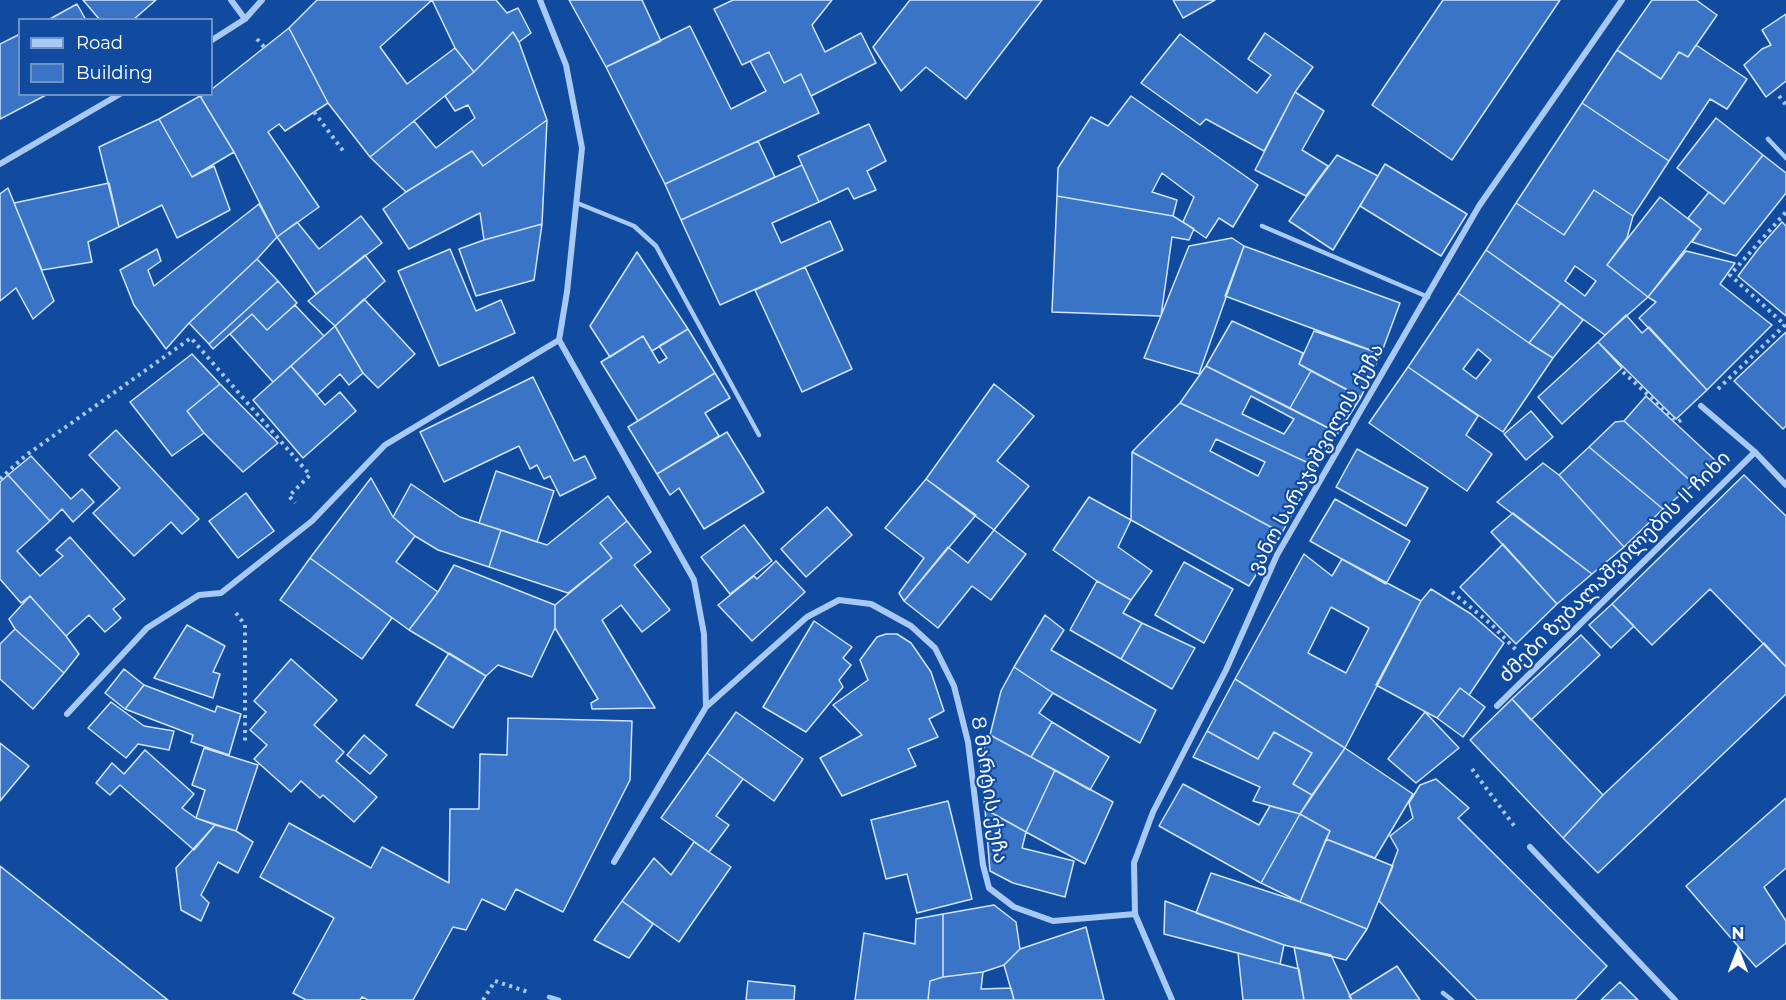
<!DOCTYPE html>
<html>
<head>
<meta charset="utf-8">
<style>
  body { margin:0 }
  #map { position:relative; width:1786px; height:1000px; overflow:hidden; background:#114ba0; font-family:Montserrat,sans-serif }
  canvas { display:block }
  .legend { position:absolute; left:18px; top:18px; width:195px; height:78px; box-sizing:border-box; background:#114ba0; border:2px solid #7093c6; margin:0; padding:8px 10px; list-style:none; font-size:18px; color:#fff }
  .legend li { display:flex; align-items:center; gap:12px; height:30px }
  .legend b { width:30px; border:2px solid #7093c6 }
  .north { position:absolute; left:1708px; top:922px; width:60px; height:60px; -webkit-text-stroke:4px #114ba0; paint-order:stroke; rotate:0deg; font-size:16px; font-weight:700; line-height:24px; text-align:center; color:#fff }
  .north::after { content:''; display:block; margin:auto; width:21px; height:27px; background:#fff; clip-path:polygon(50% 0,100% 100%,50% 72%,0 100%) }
</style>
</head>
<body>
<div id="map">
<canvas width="1786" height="1000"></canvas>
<ul class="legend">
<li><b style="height:8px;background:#a9c9f5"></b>Road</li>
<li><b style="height:16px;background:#3a74c7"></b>Building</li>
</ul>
<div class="north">N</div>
</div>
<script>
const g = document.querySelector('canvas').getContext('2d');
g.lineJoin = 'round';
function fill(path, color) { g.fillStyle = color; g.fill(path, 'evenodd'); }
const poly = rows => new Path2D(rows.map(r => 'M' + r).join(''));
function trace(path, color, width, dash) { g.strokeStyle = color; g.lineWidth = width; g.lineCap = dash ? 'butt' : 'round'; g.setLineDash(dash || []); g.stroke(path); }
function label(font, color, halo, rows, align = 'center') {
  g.font = font + ' Montserrat,"Noto Sans Georgian",sans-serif'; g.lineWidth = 4.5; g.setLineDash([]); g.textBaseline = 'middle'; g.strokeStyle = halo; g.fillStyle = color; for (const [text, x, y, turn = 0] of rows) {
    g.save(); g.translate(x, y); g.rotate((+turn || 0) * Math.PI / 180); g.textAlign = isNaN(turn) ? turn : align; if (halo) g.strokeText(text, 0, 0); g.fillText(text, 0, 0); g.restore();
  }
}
const building = poly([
  [83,0,156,0,133,20,100,20,83,0],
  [317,0,432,0,380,47,407,84,455,48,474,72,370,157,328,103,289,28,317,0],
  [432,0,496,0,507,13,518,8,531,33,519,42,513,32,474,72,455,48,432,0],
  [569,0,642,0,661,41,606,67,569,0],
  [733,0,832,0,812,25,825,52,861,33,876,63,811,96,801,74,784,83,769,52,742,65,714,9,733,0],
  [910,0,1042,0,966,99,926,67,901,91,873,47,910,0],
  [1173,0,1215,0,1183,18,1173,0],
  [1443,0,1560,0,1452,160,1372,105,1443,0],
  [1652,0,1696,0,1717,15,1688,57,1679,52,1661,79,1617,50,1652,0],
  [77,4,86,20,48,20,77,4],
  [1786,14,1786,81,1766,97,1744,65,1762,49,1771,45,1762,30,1786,14],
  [690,26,731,109,766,91,750,61,769,52,784,83,801,74,819,113,665,184,606,67,690,26],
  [289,28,328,103,285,131,279,124,268,132,319,207,277,237,234,152,200,96,212,94,212,89,289,28],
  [513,32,519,42,547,120,483,166,472,151,406,192,370,157,414,121,436,148,475,118,468,105,455,111,445,96,474,72,513,32],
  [1265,33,1313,67,1295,92,1264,151,1206,119,1200,125,1141,83,1180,34,1257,93,1271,75,1248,59,1265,33],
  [20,34,20,94,48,94,0,119,0,44,20,34],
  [1696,45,1747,79,1727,109,1710,99,1669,161,1582,103,1617,50,1661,79,1679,52,1688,57,1696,45],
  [1295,92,1324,111,1302,150,1328,166,1306,196,1255,170,1295,92],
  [200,96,234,152,192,177,159,119,200,96],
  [1131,96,1258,185,1233,227,1219,218,1206,238,1183,222,1194,197,1162,173,1152,192,1177,200,1173,216,1057,196,1058,168,1091,117,1108,126,1131,96],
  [1582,103,1669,161,1633,216,1594,190,1564,235,1516,203,1582,103],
  [1716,118,1763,155,1724,204,1677,168,1716,118],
  [159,119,192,177,214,166,230,210,177,238,162,205,119,227,99,147,159,119],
  [547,120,542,224,484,240,480,213,409,249,383,209,406,192,472,151,483,166,547,120],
  [869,124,886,161,867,171,876,190,854,199,848,188,819,202,798,156,869,124],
  [758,141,775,177,681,220,665,184,758,141],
  [1337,155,1378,176,1333,250,1289,221,1337,155],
  [1763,155,1786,173,1786,193,1736,256,1692,242,1701,229,1688,218,1709,192,1724,204,1763,155],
  [1385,164,1467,214,1441,256,1360,206,1385,164],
  [802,165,819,202,772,223,781,243,830,221,843,250,720,305,681,220,802,165],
  [109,183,119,227,88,242,92,262,42,270,14,203,109,183],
  [8,188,54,301,33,319,16,288,0,301,0,194,8,188],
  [1594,190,1633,216,1627,238,1607,265,1648,297,1605,335,1486,250,1516,203,1564,235,1594,190],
  [1575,266,1596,281,1585,296,1565,281,1575,266],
  [1057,196,1173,216,1194,229,1189,240,1172,237,1161,316,1052,312,1057,196],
  [1660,197,1701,229,1648,297,1607,265,1660,197],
  [259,204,277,237,257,259,189,323,166,349,134,305,120,270,157,249,161,261,148,270,154,286,259,204],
  [361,216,382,243,316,294,277,237,297,222,319,249,361,216],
  [1782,222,1786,226,1786,316,1738,276,1759,248,1782,222],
  [542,224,534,280,476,296,459,249,484,240,542,224],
  [1232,238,1244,246,1199,374,1144,358,1189,246,1232,238],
  [1244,246,1400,303,1381,354,1225,296,1244,246],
  [450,249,476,311,501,300,515,333,439,366,398,271,450,249],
  [1486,250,1561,303,1529,343,1458,293,1486,250],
  [1686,251,1735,263,1720,284,1772,325,1707,390,1639,318,1656,302,1648,297,1686,251],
  [637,252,688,329,652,351,643,336,610,357,590,326,637,252],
  [365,255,385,281,335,326,308,301,365,255],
  [257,259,278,281,209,344,189,323,257,259],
  [805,267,852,369,802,392,755,290,805,267],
  [278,281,297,303,267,330,252,314,213,349,209,344,278,281],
  [1458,293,1529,343,1553,358,1503,432,1408,367,1458,293],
  [1478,349,1491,360,1476,379,1463,369,1478,349],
  [364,299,415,354,378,388,363,373,335,326,364,299],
  [1561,303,1583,320,1553,358,1529,343,1561,303],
  [295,305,324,336,273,382,230,334,252,314,267,330,295,305],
  [1626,315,1642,333,1649,327,1707,390,1676,419,1598,342,1626,315],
  [1232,321,1303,353,1299,364,1311,371,1290,408,1206,366,1232,321],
  [335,326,363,373,349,385,340,374,317,395,291,366,335,326],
  [688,329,715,373,638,421,601,362,643,336,659,363,667,358,659,346,688,329],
  [1314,331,1381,354,1361,397,1299,364,1314,331],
  [1786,332,1786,426,1783,429,1734,381,1786,332],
  [1598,342,1622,368,1562,424,1538,397,1598,342],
  [192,354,220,384,187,411,204,433,172,456,130,402,192,354],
  [291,366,325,405,340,392,356,411,303,458,253,400,291,366],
  [1206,366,1338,433,1317,467,1180,403,1206,366],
  [1251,396,1294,419,1284,434,1242,414,1251,396],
  [1408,367,1478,416,1466,435,1492,454,1467,491,1369,423,1408,367],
  [1311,371,1361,397,1338,433,1290,408,1311,371],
  [715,373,730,398,705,413,719,436,657,474,628,427,715,373],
  [533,377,574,461,585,456,596,478,560,496,550,476,544,479,537,465,530,469,519,446,444,482,420,432,533,377],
  [220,384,278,443,243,472,204,433,187,411,220,384],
  [994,384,1034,416,997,461,1029,486,994,530,926,479,994,384],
  [1646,396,1715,460,1694,484,1624,421,1646,396],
  [1180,403,1317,467,1282,533,1132,452,1180,403],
  [1216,439,1265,462,1258,476,1210,451,1216,439],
  [1531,411,1553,437,1526,460,1504,434,1531,411],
  [1624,421,1694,484,1663,509,1589,447,1615,422,1624,421],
  [116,430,199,519,182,534,171,522,134,556,93,513,120,488,89,455,116,430],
  [727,432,764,492,704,529,679,488,670,495,657,474,727,432],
  [1589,447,1663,509,1624,547,1559,475,1589,447],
  [1357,449,1428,488,1406,526,1336,487,1357,449],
  [1132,452,1282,533,1249,586,1131,520,1132,452],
  [31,456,71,499,82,489,94,502,73,522,62,509,50,521,8,475,31,456],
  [1543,463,1559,475,1624,547,1592,574,1497,502,1543,463],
  [496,471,554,491,537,542,479,523,496,471],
  [8,475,50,521,17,551,40,576,63,556,56,550,70,537,125,599,113,609,121,618,105,632,89,615,66,636,30,596,21,603,0,579,0,482,8,475],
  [1744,475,1786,516,1786,667,1710,589,1652,645,1612,604,1744,475],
  [371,478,393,517,415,536,396,562,438,592,409,630,310,558,371,478],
  [926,479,976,515,904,601,899,593,924,558,885,528,926,479],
  [411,484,460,517,501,530,489,567,438,550,415,536,393,517,411,484],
  [246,493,274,531,238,558,209,521,246,493],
  [608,496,627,521,600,543,612,558,568,593,489,567,501,530,547,545,608,496],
  [1089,497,1131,520,1118,547,1152,571,1131,600,1097,581,1053,550,1089,497],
  [1335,499,1410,541,1386,584,1310,541,1335,499],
  [827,507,852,535,806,577,781,549,827,507],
  [1513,513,1592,574,1557,604,1491,532,1513,513],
  [627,521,651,552,634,565,670,610,642,632,621,605,602,620,655,708,592,709,591,703,598,699,555,628,555,605,612,558,600,543,627,521],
  [744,525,772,561,730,594,701,557,744,525],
  [994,530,1026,554,991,600,972,586,938,628,904,601,948,547,968,563,994,530],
  [1503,544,1557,604,1516,644,1460,587,1503,544],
  [1304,554,1332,576,1342,559,1421,601,1345,748,1235,679,1304,554],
  [1331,607,1369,628,1346,673,1308,653,1331,607],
  [310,558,392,618,362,659,280,600,310,558],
  [776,561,805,592,752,641,718,605,754,576,757,579,776,561],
  [1184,562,1233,589,1204,643,1155,615,1184,562],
  [454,565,555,605,555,628,532,677,498,665,486,676,409,630,438,592,454,565],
  [1097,581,1131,600,1123,613,1142,623,1121,659,1070,630,1097,581],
  [1431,589,1471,614,1504,643,1469,695,1460,688,1437,718,1376,685,1421,601,1431,589],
  [30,596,66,636,79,654,64,673,15,629,9,619,30,596],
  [1612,604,1634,626,1611,648,1589,625,1612,604],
  [1045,615,1064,630,1051,650,1156,710,1140,743,1053,693,1014,667,1045,615],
  [814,621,852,647,843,658,851,665,839,680,843,687,806,732,763,707,814,621],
  [1142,623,1195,648,1172,689,1121,659,1142,623],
  [187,625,225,646,213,672,220,674,213,698,154,678,187,625],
  [15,629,64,673,33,709,0,679,0,644,15,629],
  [886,634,897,634,911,643,931,672,944,711,929,719,938,737,908,749,916,766,842,796,820,758,862,735,833,705,868,680,860,660,877,637,886,634],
  [1581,635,1600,655,1531,720,1512,699,1581,635],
  [1764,643,1786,667,1786,694,1598,873,1563,838,1603,795,1764,643],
  [449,653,486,676,453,728,416,705,449,653],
  [291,659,337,700,314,725,344,752,336,761,377,797,354,822,323,795,320,798,301,781,291,792,254,759,267,745,250,730,266,712,254,701,291,659],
  [1014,667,1053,693,1039,713,1052,722,1031,757,990,735,1001,691,1014,667],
  [124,669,144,685,125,709,105,693,124,669],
  [1235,679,1345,748,1312,795,1293,784,1312,753,1274,732,1258,759,1207,731,1235,679],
  [144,685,215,712,217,706,241,714,229,755,191,742,193,735,125,709,144,685],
  [1460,688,1485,707,1463,737,1437,718,1460,688],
  [1512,699,1603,795,1563,838,1470,740,1512,699],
  [111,702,144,726,174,731,169,750,138,744,126,758,88,728,111,702],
  [736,712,803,759,774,801,707,753,736,712],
  [1425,712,1459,748,1416,783,1388,759,1425,712],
  [508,718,632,721,630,780,563,912,516,889,505,910,482,899,466,930,453,927,413,1000,368,1000,362,997,360,1000,306,1000,293,993,334,918,260,877,289,823,371,868,382,847,449,883,450,809,479,809,480,754,507,755,508,718],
  [1052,722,1109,757,1090,790,1031,757,1052,722],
  [1207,731,1258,759,1274,732,1312,753,1293,784,1312,795,1300,814,1253,801,1260,787,1193,757,1207,731],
  [364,735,387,755,370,774,347,755,364,735],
  [990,735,1055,770,1026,832,985,809,980,755,990,735],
  [0,743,29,766,0,801,0,743],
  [204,748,258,765,236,831,196,818,205,790,192,785,204,748],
  [1345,748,1413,794,1375,858,1326,839,1330,831,1300,814,1345,748],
  [145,750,194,794,182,808,196,818,215,825,194,850,120,785,110,795,96,783,112,763,124,774,145,750],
  [707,753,743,779,716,816,729,825,709,852,661,818,707,753],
  [1055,770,1113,802,1085,864,1026,832,1055,770],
  [1436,779,1469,808,1458,818,1607,966,1575,1000,1477,1000,1379,901,1398,850,1390,836,1413,818,1409,803,1420,785,1436,779],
  [1183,784,1259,825,1270,806,1300,814,1261,883,1159,826,1183,784],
  [1786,798,1786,868,1764,887,1786,921,1786,943,1756,967,1686,886,1786,798],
  [948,801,972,899,917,913,907,874,886,879,871,820,948,801],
  [985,809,1026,832,1022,848,1074,861,1065,897,1013,883,990,871,985,809],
  [1300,814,1330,831,1300,902,1261,883,1300,814],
  [215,825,236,831,253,842,238,873,218,862,201,895,209,903,201,921,181,910,176,868,215,825],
  [1326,839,1393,866,1367,929,1300,902,1326,839],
  [694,842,731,867,679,942,622,901,654,858,671,875,694,842],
  [0,866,168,1000,0,1000,0,866],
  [1211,873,1300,902,1367,929,1346,960,1284,945,1196,913,1211,873],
  [622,901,653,924,629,958,594,940,622,901],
  [1165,901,1284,945,1280,964,1164,934,1165,901],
  [994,905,1016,922,1020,949,1004,965,983,972,943,977,943,914,994,905],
  [943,914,943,977,930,981,928,1000,855,1000,864,933,915,944,916,919,943,914],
  [1086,927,1104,1000,1014,1000,1004,965,1020,949,1086,927],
  [1294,947,1331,955,1352,1000,1304,1000,1294,947],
  [1238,953,1299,969,1304,1000,1243,1000,1238,953],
  [1397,966,1420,1000,1352,1000,1349,996,1397,966],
  [983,972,981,989,1011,988,1014,1000,928,1000,930,981,943,977,983,972],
  [748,981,795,986,794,1000,746,1000,748,981],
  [1620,982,1638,1000,1601,1000,1620,982]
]);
fill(building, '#3a74c7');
trace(building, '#d2e5fe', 1.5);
trace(poly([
  [257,39,265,48],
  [1779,96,1786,105],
  [314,112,344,152],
  [1623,372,1678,422,1682,419],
  [1718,389,1785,325,1730,275,1786,212],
  [0,479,25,456,191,338,310,475,289,496,295,503],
  [1452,592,1492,625,1518,652],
  [236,613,245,625,245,744],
  [1472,769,1515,827],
  [483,1000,495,981,528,992]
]), '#a9c9f5', 4, [3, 4.5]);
trace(poly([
  [1768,139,1786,158],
  [577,203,634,226,656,246,759,435],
  [1262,226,1428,297],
  [1443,993,1452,1000],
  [549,997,559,1000]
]), '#a9c9f5', 4.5);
trace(poly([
  [231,0,245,19],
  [540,0,566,65,582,148,567,292,559,340,694,580,704,634,706,707,614,862],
  [212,40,245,19,262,0],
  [0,164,120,94],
  [1701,406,1755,452,1786,485],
  [1497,706,1755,452],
  [706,707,807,617,839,600,871,604,911,626,935,648,954,686,968,742,983,865,989,888,1014,907,1053,921,1135,914],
  [67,714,147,628,199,595,221,593,312,521,385,445,559,340],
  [1530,847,1675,1000],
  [1172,1000,1135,914,1134,863,1153,812,1226,670,1277,555,1479,206,1622,0]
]), '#a9c9f5', 6);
label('20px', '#fff', '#114ba0', [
  ["ვანო სარაჯიშვილის ქუჩა",1316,459,-61],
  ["ძმები ზუბალაშვილების II ჩიხი",1615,567,-45],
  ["8 მარტის ქუჩა",989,790,81]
]);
</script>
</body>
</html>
